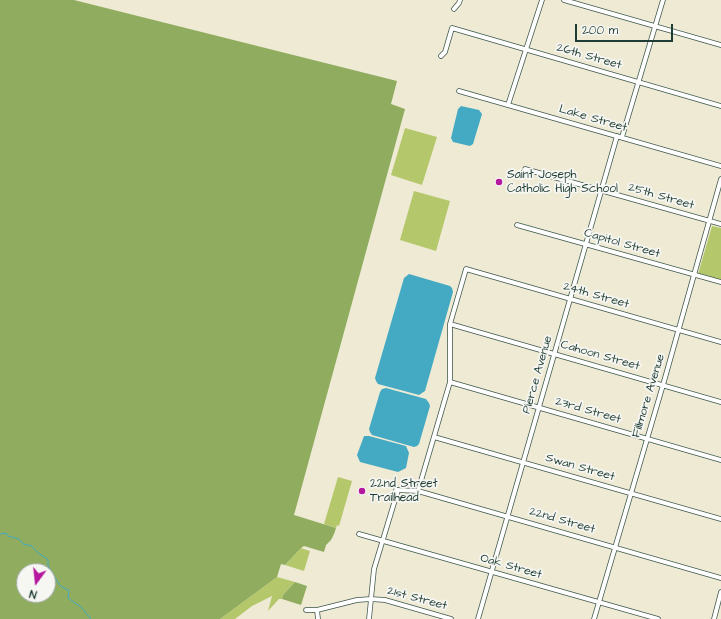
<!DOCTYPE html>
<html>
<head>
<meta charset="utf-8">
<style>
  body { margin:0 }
  #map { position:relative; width:721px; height:619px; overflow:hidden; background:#eeead4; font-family:"Architects Daughter",sans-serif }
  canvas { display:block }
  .north { position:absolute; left:16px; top:563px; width:40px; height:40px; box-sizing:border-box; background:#f6f6f2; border:1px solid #a0aca6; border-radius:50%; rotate:195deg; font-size:11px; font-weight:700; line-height:16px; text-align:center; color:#1f3d34 }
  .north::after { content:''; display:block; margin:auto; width:14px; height:18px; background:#b5179e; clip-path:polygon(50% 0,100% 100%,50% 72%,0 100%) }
  .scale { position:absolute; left:575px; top:24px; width:98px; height:18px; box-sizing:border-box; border:2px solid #1f3d34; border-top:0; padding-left:5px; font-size:12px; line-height:14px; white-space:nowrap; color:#1f3d34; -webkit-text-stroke:3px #f6f6f2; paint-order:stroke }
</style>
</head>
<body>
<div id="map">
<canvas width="721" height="619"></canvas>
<div class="north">N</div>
<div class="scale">200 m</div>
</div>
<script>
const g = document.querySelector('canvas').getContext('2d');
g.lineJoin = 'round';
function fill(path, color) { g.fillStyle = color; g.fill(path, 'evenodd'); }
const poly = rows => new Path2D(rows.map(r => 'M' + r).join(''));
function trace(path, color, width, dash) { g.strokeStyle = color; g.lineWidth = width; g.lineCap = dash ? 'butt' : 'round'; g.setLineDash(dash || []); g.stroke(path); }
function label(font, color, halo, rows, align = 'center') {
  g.font = font + ' "Architects Daughter",sans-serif'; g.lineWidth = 3.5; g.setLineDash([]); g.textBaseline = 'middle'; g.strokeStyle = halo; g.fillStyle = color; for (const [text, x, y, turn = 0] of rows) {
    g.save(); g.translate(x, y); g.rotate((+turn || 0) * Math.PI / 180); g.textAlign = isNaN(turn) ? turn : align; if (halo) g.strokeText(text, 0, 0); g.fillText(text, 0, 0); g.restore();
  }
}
fill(poly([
  [405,128,437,137,422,185,391,175],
  [414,191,450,201,436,251,400,240],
  [712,226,721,228,721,280,698,274],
  [338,477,352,481,339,526,337,525,336,528,324,524],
  [301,548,310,551,304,571,285,565],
  [277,577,295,582,283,595,282,599,279,599,268,611,272,596,252,606,235,619,220,619]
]), '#b4c86b');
fill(poly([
  [0,0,74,0,397,81,391,104,405,109,294,515,336,528,334,534,331,540,326,545,324,552,304,546,301,548,285,565,281,564,277,577,220,619,0,619],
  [24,571,48,571,48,595,24,595],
  [295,582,307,586,301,605,282,599,283,595]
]), '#8fac5f');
fill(poly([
  [461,106,479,110,482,114,473,144,470,146,453,142,451,138,458,109],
  [409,274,450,286,452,288,453,292,425,391,419,395,378,384,376,381,375,378,404,278],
  [386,388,426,399,429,403,430,406,419,444,417,446,414,447,372,435,370,432,369,429,380,392,382,389],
  [364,436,369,436,406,446,409,453,406,468,398,472,360,462,357,455]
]), '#44aac4');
trace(poly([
  [0,534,6,533,8,536,19,539,23,544,32,546,38,553,46,558,48,560,48,566,59,584,62,587,69,590,68,598,81,607,91,619]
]), '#44aac4', 1);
const minor = poly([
  [564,0,721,45],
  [454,9,459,3,460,0],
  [441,56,445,52,452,28,721,106],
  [459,91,721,166],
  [508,105,542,0],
  [622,137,663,0],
  [525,169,721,224],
  [517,225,721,282],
  [450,324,721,402],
  [450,382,721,460],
  [434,437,721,519],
  [396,490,418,491,721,578],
  [418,491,450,382,450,324,466,269,721,342],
  [359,534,658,619],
  [306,610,317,610,357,600,371,599,385,600,451,619],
  [317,610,318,619],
  [369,619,374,569,398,490],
  [478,619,617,136],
  [594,619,663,385,721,179],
  [714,619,721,592]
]);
trace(minor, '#3e574c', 5.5);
trace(minor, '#fff', 4);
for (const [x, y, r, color] of [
  [499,182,4,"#b5179e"],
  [362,491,4,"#b5179e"]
]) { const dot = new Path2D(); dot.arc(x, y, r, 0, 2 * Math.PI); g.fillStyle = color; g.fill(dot); trace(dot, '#f6f6f2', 1.5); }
label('12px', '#1f3d34', '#f6f6f2', [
  ["26th Street",589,57,16],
  ["Lake Street",593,119,16],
  ["25th Street",661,197,16],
  ["Capitol Street",622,244,16],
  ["24th Street",596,296,16],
  ["Cahoon Street",600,356,16],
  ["Pierce Avenue",538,375,-74],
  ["Fillmore Avenue",649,396,-73],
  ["23rd Street",588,411,16],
  ["Swan Street",580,468,16],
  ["22nd Street",562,521,16],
  ["Oak Street",511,567,16],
  ["21st Street",417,599,15]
]);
label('12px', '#1f3d34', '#f6f6f2', [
  ["Saint Joseph",507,175],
  ["Catholic High School",507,189],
  ["22nd Street",370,484],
  ["Trailhead",370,498]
], 'left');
</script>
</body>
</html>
